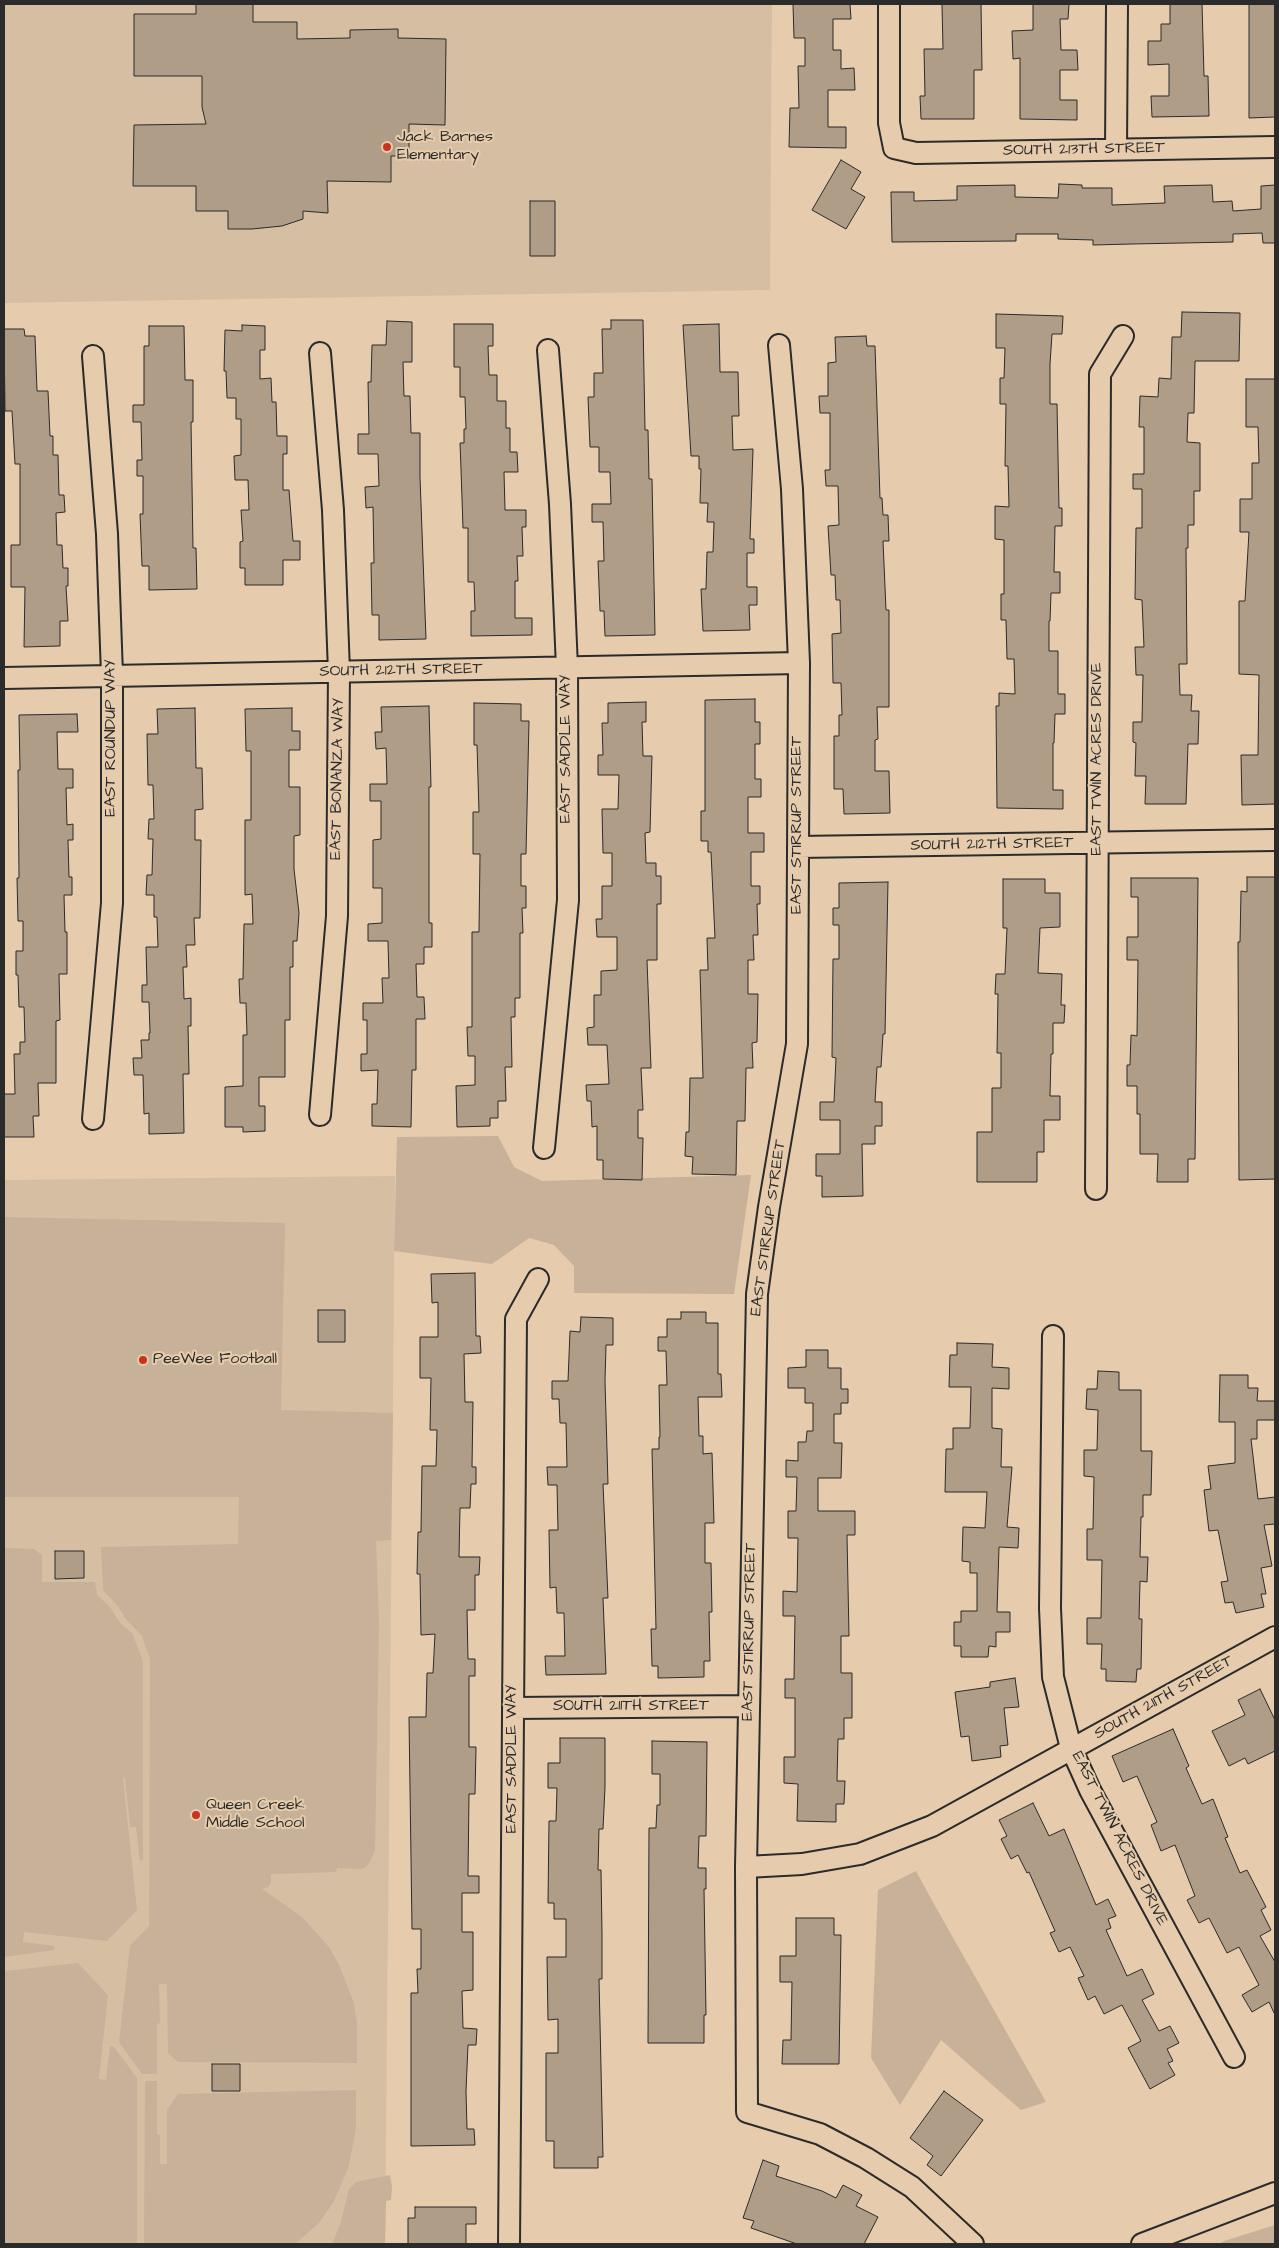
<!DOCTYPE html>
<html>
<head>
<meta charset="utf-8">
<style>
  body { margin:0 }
  #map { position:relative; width:1279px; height:2248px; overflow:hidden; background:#e6ccad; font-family:"Architects Daughter",sans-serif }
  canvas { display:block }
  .frame { position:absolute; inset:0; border:5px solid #2b2b2b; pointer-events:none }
</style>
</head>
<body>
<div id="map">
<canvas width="1279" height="2248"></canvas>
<div class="frame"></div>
</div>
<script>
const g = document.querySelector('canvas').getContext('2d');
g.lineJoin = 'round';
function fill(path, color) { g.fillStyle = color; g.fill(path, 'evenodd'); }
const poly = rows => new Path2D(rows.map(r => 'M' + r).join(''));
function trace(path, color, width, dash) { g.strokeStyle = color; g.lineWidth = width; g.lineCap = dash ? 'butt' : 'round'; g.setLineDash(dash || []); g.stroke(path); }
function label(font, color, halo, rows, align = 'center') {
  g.font = font + ' "Architects Daughter",sans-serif'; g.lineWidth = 4; g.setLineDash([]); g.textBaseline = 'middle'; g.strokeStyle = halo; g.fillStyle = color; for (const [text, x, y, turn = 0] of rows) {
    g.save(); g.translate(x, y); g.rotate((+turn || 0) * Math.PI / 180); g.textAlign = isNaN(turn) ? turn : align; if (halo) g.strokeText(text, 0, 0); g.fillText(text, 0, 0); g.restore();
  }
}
fill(poly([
  [4,4,772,4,770,290,4,303],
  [395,1176,385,2244,4,2244,4,1180]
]), '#d6bea2');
fill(poly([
  [498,1136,514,1167,542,1181,751,1175,734,1294,574,1293,574,1266,554,1245,529,1238,492,1264,394,1251,397,1137],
  [4,1217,285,1223,281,1410,393,1413,391,1540,376,1541,379,1623,375,1851,370,1862,365,1868,358,1869,337,1868,336,1872,271,1874,271,1883,268,1887,262,1889,302,1917,329,1947,339,1965,354,2003,357,2024,357,2063,178,2062,168,2053,167,1984,159,1984,160,2023,157,2024,157,2074,142,2074,119,2042,130,1946,149,1926,150,1659,142,1636,125,1618,118,1606,103,1590,101,1547,238,1544,239,1497,4,1497],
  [4,1548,34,1549,42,1555,42,1582,95,1582,97,1595,110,1607,120,1623,132,1633,143,1661,143,1860,140,1861,136,1827,130,1827,125,1778,123,1778,137,1910,107,1941,24,1932,23,1942,54,1946,54,1950,4,1957],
  [916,1871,934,1904,1046,2102,1021,2110,941,2040,900,2105,871,2058,878,1890],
  [78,1963,108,1995,99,2079,106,2080,110,2046,114,2047,137,2078,137,2244,4,2244,4,1971],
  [145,2081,157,2081,157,2134,160,2135,160,2164,167,2164,167,2110,178,2094,356,2090,356,2129,348,2169,333,2203,318,2224,295,2244,144,2244],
  [390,2175,392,2186,391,2200,386,2201,385,2244,332,2244,340,2225,349,2189,356,2182],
  [1275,2225,1275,2244,1219,2244,1224,2241]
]), '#c7b198');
const building = poly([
  [196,4,253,4,253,22,297,22,297,39,350,38,350,30,398,29,398,38,446,39,445,125,409,124,409,156,391,156,391,182,327,181,328,213,303,211,303,219,282,226,252,229,228,229,228,211,196,211,196,186,133,186,134,125,206,124,202,107,202,76,134,76,134,14,196,14,196,4],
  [793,4,850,4,851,19,833,19,833,50,841,50,841,69,854,68,855,90,828,90,828,127,846,127,846,148,789,147,790,108,799,108,798,66,805,66,805,38,794,38,793,4],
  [942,4,981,4,982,70,974,70,974,119,921,119,920,96,925,96,924,49,943,49,942,4],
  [1033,4,1069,4,1068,19,1060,19,1061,50,1077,50,1078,70,1060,70,1060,100,1077,100,1077,120,1020,119,1020,58,1013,59,1012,31,1033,30,1033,4],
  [1170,4,1202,4,1204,76,1208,76,1209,116,1152,117,1151,96,1169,96,1169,64,1148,65,1148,41,1161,41,1161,24,1170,24,1170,4],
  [1249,4,1275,4,1275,117,1249,118,1249,4],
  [841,160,861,172,851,189,865,197,846,229,812,210,841,160],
  [1059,184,1082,185,1082,188,1112,188,1112,205,1165,203,1164,186,1212,185,1213,202,1232,201,1233,211,1261,209,1261,186,1275,185,1275,243,1263,243,1262,233,1233,234,1233,242,1132,244,1093,245,1093,240,1058,239,1058,234,1016,234,1016,241,892,242,891,192,914,192,914,201,957,200,957,186,1015,185,1015,197,1058,198,1059,184],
  [530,201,555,201,555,256,530,256,530,201],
  [1182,312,1240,313,1239,361,1195,361,1194,413,1188,413,1187,442,1200,443,1200,491,1194,491,1194,525,1188,525,1188,548,1186,548,1187,664,1179,664,1180,695,1192,695,1191,711,1199,711,1198,744,1188,744,1186,804,1145,804,1146,776,1135,776,1136,743,1133,742,1133,722,1142,722,1143,675,1136,675,1135,647,1144,647,1142,600,1135,599,1136,528,1142,528,1142,489,1133,489,1133,474,1144,474,1144,427,1139,427,1140,396,1158,397,1159,378,1171,379,1172,337,1181,337,1182,312],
  [996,314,1063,316,1062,334,1052,334,1050,364,1050,404,1057,404,1059,508,1062,508,1062,526,1055,526,1054,572,1060,572,1060,593,1051,593,1050,621,1049,621,1049,651,1058,651,1058,694,1065,694,1065,714,1055,714,1054,743,1053,743,1053,790,1063,790,1063,809,997,808,996,706,999,706,999,693,1015,694,1014,659,1007,659,1006,620,1001,620,1001,594,1004,594,1004,540,995,539,995,506,1009,507,1008,466,1005,466,1006,404,1000,404,1000,378,1004,378,1005,348,996,348,996,314],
  [611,320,643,320,645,430,648,430,649,479,652,479,655,635,605,636,604,611,600,611,598,561,604,561,603,522,592,522,592,504,611,504,610,472,599,472,599,447,590,447,588,397,594,397,594,373,603,373,602,329,611,329,611,320],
  [387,321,412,322,412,362,403,362,404,396,410,396,411,433,420,433,420,477,426,639,379,640,379,615,372,615,371,563,374,563,373,507,366,508,365,487,379,486,378,454,358,454,358,434,369,434,368,382,371,382,372,345,386,345,387,321],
  [454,324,493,324,493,346,488,346,489,375,497,375,497,401,506,401,506,428,510,428,510,452,517,452,518,472,504,472,505,510,526,510,526,527,522,527,523,556,517,556,518,581,515,581,515,618,532,618,532,635,471,636,471,611,475,611,474,582,468,582,468,528,463,528,461,469,460,443,464,443,464,429,466,429,465,397,460,397,460,367,454,367,454,324],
  [719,324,720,372,738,372,739,416,732,416,733,450,753,449,750,539,754,539,754,553,747,553,747,587,757,587,757,605,749,605,750,630,703,631,701,589,706,589,707,552,713,552,714,522,707,522,708,503,700,503,701,469,699,469,699,456,691,456,683,325,719,324],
  [242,325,265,326,265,350,260,350,260,379,271,378,272,402,276,402,277,436,287,436,287,454,283,454,283,490,289,490,293,541,300,541,300,560,283,560,283,585,245,585,245,568,240,568,240,542,243,541,241,510,249,510,248,480,235,480,234,456,241,455,241,419,236,419,236,398,227,398,226,371,224,371,225,330,242,331,242,325],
  [149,326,184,326,185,380,193,380,193,422,191,422,193,548,196,548,197,589,149,590,149,566,142,566,140,514,143,514,143,476,137,476,137,460,142,460,141,422,133,422,133,405,144,405,144,346,149,346,149,326],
  [4,329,24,329,25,336,35,336,37,391,48,391,50,436,53,436,53,455,58,455,59,495,64,495,65,512,56,513,57,545,62,545,63,568,68,568,68,586,66,586,68,621,60,621,60,646,24,647,25,587,11,587,11,545,20,545,20,464,15,464,12,411,5,411,4,329],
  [866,336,867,346,875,346,880,498,882,498,883,515,888,515,889,541,883,541,886,610,889,610,889,707,877,707,878,739,875,740,875,771,889,771,890,813,844,814,843,789,834,789,834,736,839,736,839,715,842,715,841,683,833,683,832,634,841,633,840,600,836,600,835,575,831,575,828,526,839,525,838,486,826,486,825,470,830,470,830,413,820,413,819,396,828,396,828,363,836,362,835,337,866,336],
  [1246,379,1275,379,1275,804,1242,805,1241,755,1258,755,1259,675,1239,674,1239,601,1245,601,1249,532,1240,532,1240,499,1252,499,1252,463,1259,463,1258,427,1246,427,1246,379],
  [755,699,755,722,760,722,760,744,755,744,755,779,761,779,761,797,748,797,748,833,764,833,764,852,751,852,751,886,760,886,760,904,757,904,758,935,753,935,754,960,748,960,748,994,758,994,757,1042,752,1043,753,1068,746,1068,745,1121,737,1121,736,1175,692,1174,693,1157,685,1156,686,1132,689,1132,690,1078,703,1078,700,970,708,970,707,938,715,938,711,852,708,852,708,841,701,841,701,811,705,811,705,700,755,699],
  [646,702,646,722,642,722,643,756,652,756,650,832,645,833,646,863,656,863,656,876,661,876,661,904,657,904,657,960,647,960,651,1068,641,1068,643,1110,638,1110,638,1138,643,1138,642,1180,603,1179,603,1160,597,1160,597,1126,592,1127,591,1101,587,1101,586,1085,609,1084,607,1045,588,1045,587,1028,594,1027,594,995,601,995,601,971,617,970,617,937,597,937,596,919,602,919,602,886,612,886,612,853,603,853,602,809,618,809,619,775,598,775,598,755,603,755,602,723,608,723,608,703,646,702],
  [474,703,521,704,521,721,529,721,526,854,521,854,521,886,526,886,526,908,522,908,523,933,520,933,520,998,515,998,515,1017,511,1017,512,1067,505,1067,506,1101,498,1101,498,1118,490,1118,490,1126,457,1127,456,1086,475,1085,475,1056,468,1056,467,1027,472,1027,472,932,479,932,480,854,473,854,473,812,479,812,477,745,474,745,474,703],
  [429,706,431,787,429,787,429,923,432,923,432,947,424,947,424,964,416,964,417,997,424,997,425,1019,416,1019,416,1070,412,1070,411,1127,372,1126,372,1104,377,1104,378,1070,361,1071,361,1054,367,1054,367,1020,363,1020,363,1003,383,1003,382,978,389,978,388,941,368,941,368,924,382,923,382,888,373,888,373,840,381,839,381,801,370,801,370,784,387,784,386,748,376,749,375,732,382,732,381,707,429,706],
  [195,708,196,768,202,768,203,809,195,810,195,840,201,840,200,918,194,918,195,945,186,945,187,967,183,967,184,999,191,998,191,1026,188,1026,189,1074,183,1074,184,1133,149,1134,149,1113,144,1114,143,1075,134,1075,133,1058,142,1058,141,1040,149,1040,149,1033,150,1033,149,1002,142,1002,142,985,147,985,146,947,158,947,157,917,154,917,154,895,146,895,147,875,152,875,153,839,148,839,149,819,154,819,153,785,148,785,147,734,158,734,157,709,195,708],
  [292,708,292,731,300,731,300,750,289,750,289,787,300,787,300,835,294,836,294,869,299,913,297,941,293,941,293,967,290,967,290,1020,285,1020,285,1077,259,1077,259,1106,265,1106,265,1131,243,1132,243,1127,225,1127,225,1087,243,1086,243,1035,247,1035,246,1003,240,1003,239,979,243,979,244,924,253,924,252,894,245,895,245,820,251,820,251,751,246,751,245,709,292,708],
  [77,714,78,732,57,732,58,769,73,769,73,788,66,788,67,825,73,824,73,840,68,840,69,877,72,877,72,895,64,895,65,932,67,932,67,974,59,974,60,1020,56,1021,56,1083,38,1083,39,1116,33,1116,34,1137,4,1137,4,1094,15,1094,14,1054,20,1054,20,1042,25,1042,24,1007,19,1007,18,975,16,975,16,951,23,951,23,921,18,921,17,878,19,878,18,770,20,770,19,715,77,714],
  [1247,877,1275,877,1275,1179,1239,1180,1238,942,1240,942,1241,891,1247,892,1247,877],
  [1131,878,1198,878,1195,1159,1188,1159,1188,1182,1157,1182,1158,1154,1140,1154,1140,1114,1137,1114,1137,1086,1127,1086,1127,1065,1130,1065,1131,1035,1137,1036,1138,960,1127,960,1127,937,1138,937,1138,897,1131,897,1131,878],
  [1003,879,1045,879,1045,893,1060,893,1060,927,1040,928,1038,973,1062,974,1061,1005,1065,1005,1064,1023,1053,1023,1053,1054,1051,1054,1050,1096,1060,1096,1060,1120,1044,1120,1044,1152,1037,1152,1037,1182,977,1182,977,1132,992,1132,992,1088,1001,1088,1001,1053,997,1053,998,994,995,994,996,974,1005,974,1007,928,1003,928,1003,879],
  [888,882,885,1034,883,1034,881,1067,877,1067,875,1102,882,1102,882,1126,875,1126,875,1144,862,1144,863,1196,822,1197,822,1176,816,1176,816,1154,840,1154,840,1120,820,1120,820,1102,834,1102,836,1058,832,1057,833,959,839,959,839,925,833,925,833,908,839,908,839,883,888,882],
  [475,1273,476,1336,480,1336,481,1353,464,1354,465,1402,473,1402,472,1467,476,1467,476,1484,471,1484,470,1508,460,1508,459,1557,480,1557,479,1575,475,1575,475,1610,467,1610,468,1659,475,1659,475,1676,469,1676,469,1747,476,1747,475,1794,469,1794,468,1876,479,1876,479,1893,462,1893,462,1932,473,1932,473,1990,462,1991,463,2028,477,2029,476,2045,468,2045,466,2091,467,2129,474,2129,475,2145,411,2146,411,1993,418,1993,417,1969,421,1969,421,1929,412,1929,409,1717,426,1717,427,1673,433,1673,435,1634,421,1635,420,1574,417,1574,418,1532,421,1532,422,1466,436,1466,437,1430,430,1430,431,1378,420,1378,420,1337,438,1337,438,1302,432,1303,431,1274,475,1273],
  [318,1310,345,1310,345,1342,318,1342,318,1310],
  [681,1312,706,1312,706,1323,718,1323,718,1374,721,1374,722,1397,698,1397,699,1436,703,1436,703,1454,712,1453,714,1523,705,1523,705,1563,711,1563,712,1612,709,1612,710,1661,704,1661,704,1677,658,1678,658,1666,652,1666,651,1629,656,1629,652,1449,659,1449,659,1437,660,1437,659,1385,667,1385,666,1351,658,1351,658,1337,667,1337,667,1319,681,1319,681,1312],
  [581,1317,613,1318,613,1345,606,1345,605,1381,608,1484,603,1484,608,1598,603,1598,606,1674,546,1675,545,1656,565,1656,564,1613,557,1613,556,1587,550,1588,549,1530,558,1530,557,1485,548,1485,547,1467,567,1467,566,1423,560,1423,559,1399,552,1399,552,1381,568,1381,570,1331,580,1332,581,1317],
  [957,1343,993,1344,992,1367,1009,1368,1009,1389,992,1388,992,1428,1002,1429,1001,1467,1012,1467,1007,1527,1019,1528,1018,1548,999,1547,997,1612,1010,1612,1010,1632,996,1632,996,1647,989,1646,988,1657,961,1657,961,1646,954,1646,954,1622,961,1622,961,1611,977,1611,977,1573,970,1573,970,1562,962,1561,963,1527,985,1528,987,1492,945,1492,946,1449,953,1449,953,1428,970,1428,971,1387,949,1387,950,1355,957,1355,957,1343],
  [806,1350,828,1350,828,1368,841,1368,841,1389,848,1389,848,1403,841,1403,841,1414,834,1414,834,1443,842,1443,841,1478,818,1478,818,1511,855,1511,855,1535,847,1535,849,1636,841,1636,841,1673,852,1673,852,1718,844,1718,844,1739,838,1739,837,1781,845,1781,844,1804,836,1804,836,1822,797,1821,798,1784,784,1783,784,1757,795,1757,795,1698,785,1698,785,1679,794,1679,795,1616,783,1616,783,1591,797,1592,798,1538,788,1538,788,1511,796,1511,797,1477,786,1477,786,1460,798,1461,798,1442,806,1442,807,1431,813,1431,813,1403,805,1403,805,1388,788,1388,788,1368,806,1367,806,1350],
  [1098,1371,1119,1372,1119,1390,1141,1390,1141,1451,1152,1451,1151,1495,1143,1495,1143,1517,1141,1517,1140,1557,1148,1557,1147,1582,1140,1581,1139,1619,1142,1619,1141,1669,1137,1669,1136,1682,1106,1681,1106,1669,1101,1669,1102,1644,1087,1644,1087,1618,1101,1618,1102,1560,1087,1560,1087,1529,1093,1529,1094,1477,1084,1476,1084,1450,1097,1450,1098,1410,1086,1409,1087,1389,1097,1389,1098,1371],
  [1220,1375,1248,1375,1248,1388,1258,1388,1257,1401,1275,1401,1275,1420,1257,1420,1257,1439,1251,1439,1258,1499,1275,1497,1275,1524,1264,1525,1272,1566,1261,1568,1266,1594,1261,1594,1264,1607,1236,1613,1233,1602,1225,1603,1221,1582,1228,1581,1218,1530,1209,1531,1204,1490,1211,1489,1208,1466,1235,1463,1235,1422,1219,1422,1220,1375],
  [55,1551,84,1551,84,1578,55,1579,55,1551],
  [1015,1678,1019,1707,1004,1708,1008,1745,1000,1746,1001,1757,972,1761,969,1736,961,1737,955,1692,990,1687,990,1682,1015,1678],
  [1260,1689,1275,1720,1275,1751,1248,1764,1245,1758,1229,1766,1212,1731,1245,1715,1238,1700,1260,1689],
  [1173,1729,1189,1766,1186,1768,1202,1804,1213,1799,1228,1837,1225,1838,1240,1873,1247,1870,1266,1907,1261,1910,1271,1930,1260,1936,1275,1962,1275,2015,1269,2002,1252,2012,1242,1995,1259,1985,1239,1947,1227,1953,1209,1918,1199,1923,1187,1900,1195,1896,1175,1845,1161,1851,1151,1825,1157,1822,1137,1776,1123,1782,1112,1756,1173,1729],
  [560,1738,605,1738,605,1787,603,1829,599,1829,598,1870,601,1870,602,1934,602,1979,599,1979,603,2157,598,2157,598,2168,554,2168,554,2141,546,2141,546,2053,558,2053,558,2019,548,2020,547,1957,566,1957,566,1919,554,1919,554,1903,548,1903,549,1821,556,1821,557,1788,548,1788,548,1763,560,1763,560,1738],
  [652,1741,707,1742,706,1836,699,1836,698,1868,706,1868,706,1889,704,1889,706,2015,704,2015,704,2043,648,2043,649,1828,656,1828,657,1805,660,1805,660,1774,652,1774,652,1741],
  [1033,1803,1049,1836,1064,1829,1096,1905,1108,1899,1116,1916,1108,1919,1111,1928,1106,1930,1127,1976,1142,1969,1154,1994,1142,2000,1159,2031,1170,2026,1179,2043,1167,2049,1173,2061,1168,2063,1175,2075,1150,2089,1128,2048,1141,2041,1122,2005,1104,2014,1095,1996,1088,2000,1078,1978,1084,1976,1070,1947,1059,1952,1050,1933,1055,1931,1029,1872,1027,1873,1018,1855,1011,1859,1001,1839,1007,1836,999,1820,1033,1803],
  [796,1918,834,1918,834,1935,841,1935,839,2064,782,2064,783,2040,791,2040,792,1982,780,1982,780,1956,796,1956,796,1918],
  [212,2064,240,2064,240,2091,212,2091,212,2064],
  [944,2091,983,2120,941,2176,927,2165,933,2156,910,2138,944,2091],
  [763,2160,779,2166,776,2176,822,2191,836,2198,843,2185,862,2195,856,2206,878,2217,864,2244,797,2244,751,2228,754,2221,743,2218,763,2160],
  [415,2207,476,2207,476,2224,466,2224,466,2244,408,2244,408,2218,415,2218,415,2207]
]);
fill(building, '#af9d87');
trace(building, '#2b2b2b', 1);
const minor = poly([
  [889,4,889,123,894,148,916,153,1275,147],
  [1116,149,1117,4],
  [779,345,792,489,799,663,797,1044,769,1207,757,1294,746,1867,747,2112,820,2134,866,2158,912,2187,973,2244],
  [320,353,333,510,339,672,337,916,320,1115],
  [93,356,107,534,112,675,112,903,93,1119],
  [4,678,799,663],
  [798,847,1275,840],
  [544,1148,568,900,567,668,560,504,548,350],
  [1096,1189,1100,374,1123,336],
  [1053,1336,1050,1608,1053,1677,1071,1748,1090,1790,1234,2057],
  [513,1708,749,1706],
  [746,1867,802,1864,860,1854,932,1826,1275,1637],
  [509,2244,516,1319,538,1279],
  [1142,2244,1275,2193]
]);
trace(minor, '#2b2b2b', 24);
trace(minor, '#e6ccad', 20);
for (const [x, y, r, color] of [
  [387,147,5,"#c8321e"],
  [143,1360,5,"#c8321e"],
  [196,1815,5,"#c8321e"]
]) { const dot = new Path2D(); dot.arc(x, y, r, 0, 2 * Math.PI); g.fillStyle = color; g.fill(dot); trace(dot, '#e6ccad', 2); }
label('16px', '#2b2b2b', '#e6ccad', [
  ["Jack Barnes",397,138],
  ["Elementary",397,156],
  ["PeeWee Football",153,1360],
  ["Queen Creek",206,1806],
  ["Middle School",206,1824]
], 'left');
label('16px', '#2b2b2b', '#e6ccad', [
  ["SOUTH 213TH STREET",1084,150,-1],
  ["SOUTH 212TH STREET",401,671,-1],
  ["EAST ROUNDUP WAY",112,738,-90],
  ["EAST SADDLE WAY",567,749,-90],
  ["EAST TWIN ACRES DRIVE",1098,759,-90],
  ["EAST BONANZA WAY",338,779,-89],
  ["EAST STIRRUP STREET",798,825,-90],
  ["SOUTH 212TH STREET",992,845,-1],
  ["EAST STIRRUP STREET",769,1228,-82],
  ["EAST STIRRUP STREET",750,1632,-89],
  ["SOUTH 211TH STREET",1164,1698,-29],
  ["SOUTH 211TH STREET",631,1707],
  ["EAST SADDLE WAY",513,1759,-90],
  ["EAST TWIN ACRES DRIVE",1119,1839,63]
]);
</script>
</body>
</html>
